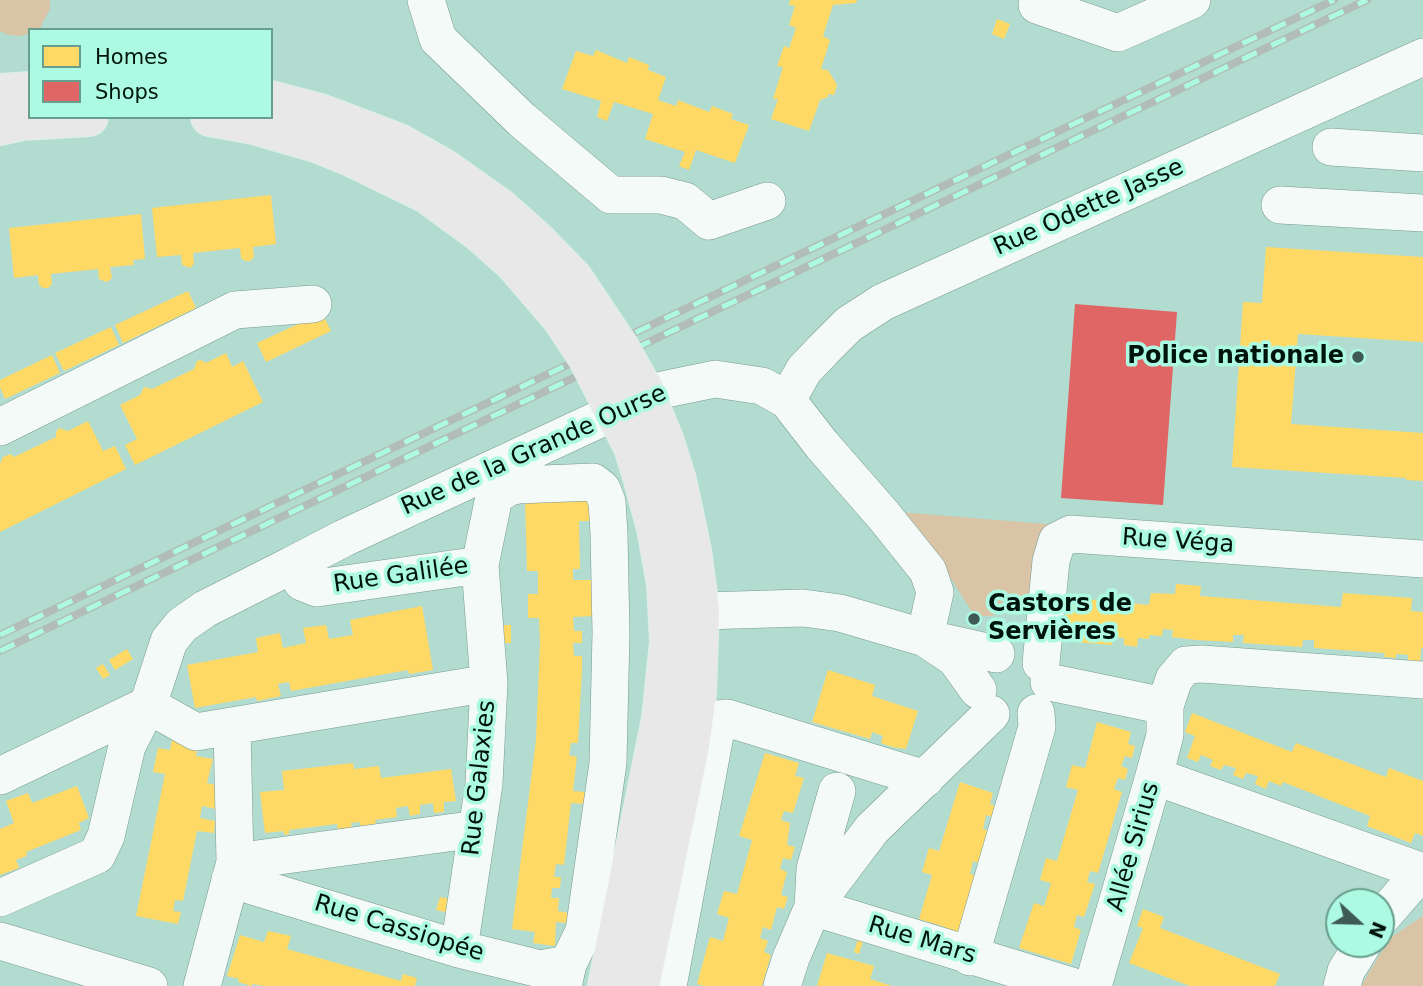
<!DOCTYPE html>
<html>
<head>
<meta charset="utf-8">
<style>
  body { margin:0 }
  #map { position:relative; width:1423px; height:986px; overflow:hidden; background:#b2dccf; font-family:"DejaVu Sans",sans-serif }
  canvas { display:block }
  .legend { position:absolute; left:28px; top:28px; width:245px; height:91px; box-sizing:border-box; background:#adfae2; border:2px solid #689e8d; margin:0; padding:9px 12px; list-style:none; font-size:21px; color:#00140e }
  .legend li { display:flex; align-items:center; gap:14px; height:35px }
  .legend b { width:35px; border:2px solid #689e8d }
  .north { position:absolute; left:1325px; top:888px; width:70px; height:70px; box-sizing:border-box; background:#adfae2; border:2px solid #689e8d; border-radius:50%; rotate:112deg; font-size:19px; font-weight:700; line-height:28px; text-align:center; color:#00140e }
  .north::after { content:''; display:block; margin:auto; width:24px; height:32px; background:#3e5a52; clip-path:polygon(50% 0,100% 100%,50% 72%,0 100%) }
</style>
</head>
<body>
<div id="map">
<canvas width="1423" height="986"></canvas>
<ul class="legend">
<li><b style="height:19px;background:#ffd966"></b>Homes</li>
<li><b style="height:19px;background:#e06666"></b>Shops</li>
</ul>
<div class="north">N</div>
</div>
<script>
const g = document.querySelector('canvas').getContext('2d');
g.lineJoin = 'round';
function fill(path, color) { g.fillStyle = color; g.fill(path, 'evenodd'); }
const poly = rows => new Path2D(rows.map(r => 'M' + r).join(''));
function trace(path, color, width, dash) { g.strokeStyle = color; g.lineWidth = width; g.lineCap = dash ? 'butt' : 'round'; g.setLineDash(dash || []); g.stroke(path); }
function label(font, color, halo, rows, align = 'center') {
  g.font = font + ' "DejaVu Sans",sans-serif'; g.lineWidth = 7; g.setLineDash([]); g.textBaseline = 'middle'; g.strokeStyle = halo; g.fillStyle = color; for (const [text, x, y, turn = 0] of rows) {
    g.save(); g.translate(x, y); g.rotate((+turn || 0) * Math.PI / 180); g.textAlign = isNaN(turn) ? turn : align; if (halo) g.strokeText(text, 0, 0); g.fillText(text, 0, 0); g.restore();
  }
}
fill(poly([
  [0,0,50,0,50,9,40,28,30,30,30,33,20,36,9,35,0,31],
  [899,512,1058,525,1040,601,990,616,977,616,972,612,930,545],
  [1423,916,1423,986,1361,986,1390,938]
]), '#d9c4a5');
fill(poly([
  [790,0,857,0,856,3,833,5,823,36,830,40,821,69,828,70,837,85,834,95,828,94,828,97,820,100,809,131,771,119,778,99,773,99,783,67,777,66,784,46,789,48,796,28,789,25,795,6,789,5],
  [997,19,1010,24,1004,39,992,34],
  [596,50,627,63,629,57,649,65,648,70,666,77,658,100,676,106,678,100,709,112,712,106,733,114,731,119,749,125,735,163,696,150,689,170,679,166,685,152,645,139,653,114,614,102,607,121,597,117,601,101,562,89,576,51,593,56],
  [271,195,276,244,253,247,254,257,250,261,245,261,241,258,240,248,193,253,194,264,190,268,182,265,181,255,157,257,152,208],
  [141,214,145,259,133,260,134,265,110,267,112,278,107,282,99,279,98,269,51,274,52,284,48,288,43,288,39,285,38,275,14,278,9,228],
  [1266,247,1423,257,1423,342,1298,334,1291,424,1423,433,1423,481,1406,480,1406,478,1232,467,1243,302,1262,303],
  [188,291,196,308,123,343,115,325],
  [322,313,331,331,266,362,257,343],
  [111,327,119,345,64,371,55,353],
  [226,353,232,367,243,361,263,402,135,465,125,445,137,439,120,405,140,395,144,387,152,389,194,369,197,361,201,360,206,363],
  [52,355,60,373,5,399,0,387,0,380],
  [88,421,103,451,115,446,126,469,0,532,0,464,3,457,11,454,14,457,56,437,56,432,59,428,68,431],
  [593,491,594,521,579,521,580,569,573,569,573,580,594,580,594,616,573,617,574,631,582,631,582,643,573,643,574,656,582,656,582,669,578,743,571,743,569,755,577,757,573,791,585,792,584,804,571,803,564,865,556,864,554,877,561,877,560,888,552,888,551,898,559,898,558,911,568,913,566,923,556,922,555,946,533,943,535,932,512,929,536,740,540,643,539,618,528,618,528,594,538,594,538,571,527,571,525,498],
  [1176,584,1201,586,1200,596,1341,607,1343,593,1412,598,1411,611,1423,612,1423,648,1421,648,1420,662,1408,661,1408,655,1396,654,1396,658,1384,657,1385,653,1314,648,1314,640,1303,640,1302,647,1243,643,1244,635,1233,635,1233,642,1196,640,1172,637,1173,630,1163,629,1162,636,1149,635,1149,639,1138,638,1137,647,1124,645,1124,638,1113,637,1112,645,1076,642,1076,634,1064,634,1066,597,1149,605,1151,593,1175,594],
  [422,606,433,670,409,674,408,670,291,691,289,682,278,684,281,696,257,701,256,697,195,708,187,665,258,652,256,638,280,633,283,648,306,643,303,628,326,625,329,639,353,635,350,620],
  [503,625,511,625,511,643,503,643],
  [127,649,133,659,115,670,109,660],
  [103,664,110,675,103,679,96,668],
  [828,670,875,685,872,696,918,711,906,749,892,747,881,743,883,736,872,732,870,739,812,722],
  [1192,713,1292,752,1296,743,1386,777,1389,768,1423,781,1423,836,1415,833,1411,843,1367,826,1370,816,1293,786,1283,782,1281,786,1269,781,1266,789,1255,784,1258,776,1246,773,1243,779,1233,775,1236,768,1224,765,1221,770,1210,766,1213,760,1201,755,1198,762,1187,758,1195,736,1185,732],
  [1097,722,1131,732,1128,744,1135,746,1132,758,1125,756,1121,766,1128,769,1125,780,1118,778,1114,789,1122,792,1098,873,1090,871,1087,882,1095,884,1084,917,1077,915,1074,927,1081,930,1071,964,1019,948,1034,903,1044,906,1051,883,1040,880,1046,858,1057,861,1078,790,1066,787,1072,765,1085,768],
  [172,740,198,746,196,756,213,759,207,783,216,785,216,809,202,806,200,818,215,821,214,833,197,831,183,901,175,900,173,911,181,912,178,924,136,916,165,774,153,772,158,748,170,750],
  [765,753,799,763,795,776,804,778,793,813,784,811,781,820,790,823,787,845,795,847,791,860,783,858,780,869,787,872,781,895,788,897,784,909,777,907,771,930,763,927,760,938,768,941,764,952,771,955,762,986,704,986,697,984,710,937,723,941,729,918,717,914,724,891,737,894,752,840,739,836],
  [353,763,354,769,379,766,381,778,451,769,456,801,444,802,444,812,434,813,433,803,420,805,420,814,410,816,408,806,396,808,397,817,375,820,377,828,361,830,360,822,351,823,352,830,338,832,337,824,289,830,289,834,285,835,283,831,265,833,260,792,284,790,282,771],
  [960,782,993,793,990,804,999,807,995,818,986,815,983,829,990,831,981,864,973,861,970,874,979,876,962,931,942,937,945,927,919,919,932,875,922,872,929,848,939,851],
  [77,786,89,818,79,823,81,830,26,852,27,856,16,860,19,868,0,875,0,829,14,823,6,801,28,793,32,803],
  [440,897,454,900,450,913,436,910],
  [1143,909,1164,917,1160,928,1280,974,1275,986,1190,986,1129,963,1143,928,1137,926],
  [268,931,291,936,287,949,401,981,403,974,417,978,415,986,264,986,253,984,251,986,238,982,239,979,227,976,240,935,264,942],
  [858,939,863,941,859,954,854,952],
  [827,953,874,966,870,979,892,986,817,986]
]), '#ffd966');
fill(poly([
  [1075,304,1177,312,1163,505,1061,498]
]), '#e06666');
const minor = poly([
  [426,0,438,39,522,120,611,195,661,195,685,201,709,221,767,201],
  [1037,5,1118,33,1192,0],
  [1331,147,1423,153],
  [1280,205,1423,213],
  [787,400,804,370,823,350,849,324,883,302,1423,57],
  [0,427,235,310,313,304],
  [292,565,344,538,662,390,715,379,762,386,787,400,822,445,884,516,928,571,935,592,925,638],
  [670,612,803,608,840,613,925,638,996,654],
  [928,640,955,658,978,690],
  [1041,663,1051,561,1057,541,1071,534,1423,559],
  [1049,682,1165,706],
  [0,776,148,705,196,732,489,683],
  [1154,776,1423,872],
  [837,791,815,869,813,907,1071,986],
  [235,862,477,829],
  [230,879,459,949,540,969,568,964],
  [0,898,97,855,106,836,127,746,148,705,169,641,182,625,205,609,292,565,302,582,317,588,480,565,494,497,507,488,518,485,593,482,602,489,607,502,609,533,611,633,608,763,584,931,568,964,563,986],
  [1381,918,1422,871],
  [0,941,149,986],
  [459,949,484,784,489,683,480,565],
  [970,957,1037,727,1036,713],
  [202,986,235,862,232,727],
  [668,986,718,719,727,718,925,779],
  [782,986,791,958,813,907,872,829,991,714],
  [1093,986,1154,776,1165,735,1165,706,1174,679,1186,665,1202,664,1423,680],
  [1342,986,1346,971,1363,944]
]);
const major = poly([
  [0,93,30,91],
  [271,100,320,113,399,143,445,169,500,208,537,241],
  [210,117,254,125,316,143,351,157,427,194,479,232,514,263],
  [0,126,22,121,89,117],
  [607,986,661,719,669,642,666,584,656,528,642,476],
  [640,986,690,746,697,694,700,609,692,551,677,480]
]);
trace(minor, '#789990', 38);
trace(major, '#dcefe9', 40);
trace(minor, '#f3faf8', 37);
trace(major, '#e8e8e9', 38);
const rail = poly([
  [0,635,1334,0],
  [0,651,1367,0]
]);
trace(rail, '#b2bdb9', 8);
trace(rail, '#adfae2', 5, [16]);
const majorBridge = poly([
  [537,241,573,278,620,348,642,387,664,439,677,480],
  [514,263,562,319,587,357,633,447,642,476]
]);
trace(majorBridge, '#dcefe9', 40, []);
trace(majorBridge, '#e8e8e9', 38);
for (const [x, y, r, color] of [
  [1358,357,7,"#3e5a52"],
  [974,619,7,"#3e5a52"]
]) { const dot = new Path2D(); dot.arc(x, y, r, 0, 2 * Math.PI); g.fillStyle = color; g.fill(dot); trace(dot, '#adfae2', 2.5); }
label('24px', '#00140e', '#adfae2', [
  ["Rue Odette Jasse",1089,208,-24],
  ["Rue de la Grande Ourse",534,451,-24],
  ["Rue Véga",1178,542,4],
  ["Rue Galilée",401,576,-8],
  ["Rue Galaxies",480,778,-84],
  ["Allée Sirius",1134,847,-74],
  ["Rue Cassiopée",399,929,17],
  ["Rue Mars",922,941,17]
]);
label('bold 24px', '#00140e', '#adfae2', [
  ["Police nationale",1344,357],
  ["Castors de",988,605,"left"],
  ["Servières",988,633,"left"]
], 'right');
</script>
</body>
</html>
